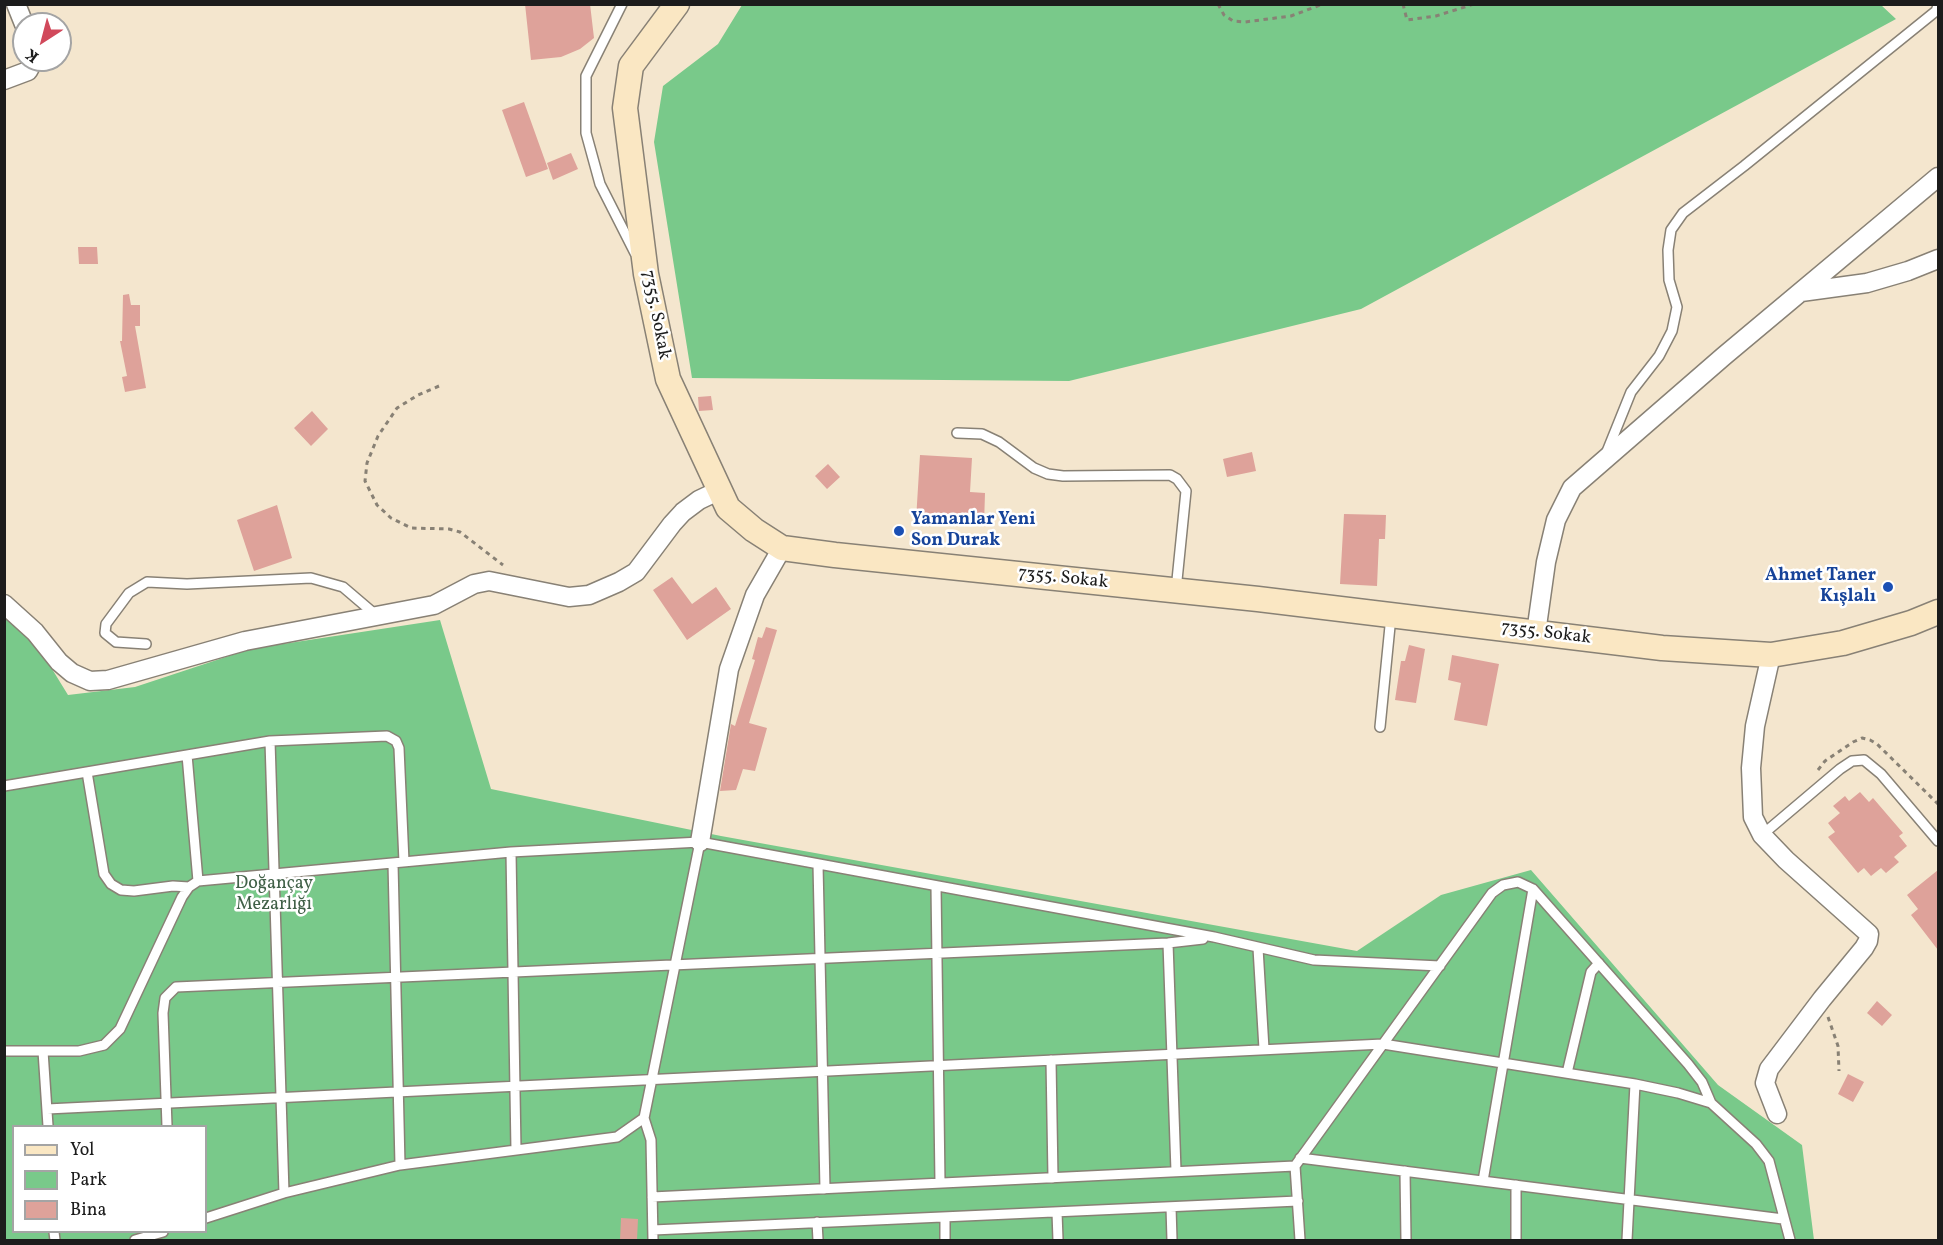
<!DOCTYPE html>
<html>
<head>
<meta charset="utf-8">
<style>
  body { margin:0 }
  #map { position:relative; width:1943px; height:1245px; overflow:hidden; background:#f4e6ce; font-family:Vollkorn,serif }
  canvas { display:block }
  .frame { position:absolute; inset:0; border:6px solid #1c1c1c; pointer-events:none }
  .legend { position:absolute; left:12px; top:1125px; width:195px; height:108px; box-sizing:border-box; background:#fff; border:2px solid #a4a4a4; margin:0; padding:8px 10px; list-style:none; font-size:18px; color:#1c1c1c }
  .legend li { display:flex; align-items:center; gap:12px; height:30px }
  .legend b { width:30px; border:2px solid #a4a4a4 }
  .north { position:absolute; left:12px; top:12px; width:60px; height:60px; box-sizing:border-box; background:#fff; border:2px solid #a4a4a4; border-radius:50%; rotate:216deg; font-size:16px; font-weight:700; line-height:24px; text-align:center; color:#1c1c1c }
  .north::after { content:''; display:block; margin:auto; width:21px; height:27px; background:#d1495b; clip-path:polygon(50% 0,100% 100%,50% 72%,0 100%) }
</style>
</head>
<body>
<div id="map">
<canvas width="1943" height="1245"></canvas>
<div class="frame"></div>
<ul class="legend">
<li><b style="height:8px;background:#fae7c3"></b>Yol</li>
<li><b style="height:16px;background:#79c98a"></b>Park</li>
<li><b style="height:16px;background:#dea29a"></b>Bina</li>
</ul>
<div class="north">K</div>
</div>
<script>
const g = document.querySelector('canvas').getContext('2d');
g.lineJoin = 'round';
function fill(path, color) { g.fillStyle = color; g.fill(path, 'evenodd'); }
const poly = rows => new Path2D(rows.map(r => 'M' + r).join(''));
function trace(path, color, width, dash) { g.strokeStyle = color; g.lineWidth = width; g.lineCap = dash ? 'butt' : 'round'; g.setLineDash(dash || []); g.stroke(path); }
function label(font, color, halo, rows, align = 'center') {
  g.font = font + ' Vollkorn,serif'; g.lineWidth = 5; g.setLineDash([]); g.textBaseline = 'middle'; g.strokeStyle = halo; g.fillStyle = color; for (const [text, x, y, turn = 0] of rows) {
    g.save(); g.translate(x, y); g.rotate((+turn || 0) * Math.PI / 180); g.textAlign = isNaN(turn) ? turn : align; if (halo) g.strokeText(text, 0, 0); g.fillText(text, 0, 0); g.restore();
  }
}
fill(poly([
  [1881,5,1896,19,1361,309,1069,381,692,378,654,142,663,86,718,44,742,5],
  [4,616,36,643,68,695,135,687,250,649,440,620,491,789,721,836,1357,951,1441,895,1531,870,1718,1085,1802,1145,1814,1240,5,1240],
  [14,1126,206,1126,206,1232,14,1232]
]), '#79c98a');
fill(poly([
  [525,4,590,4,594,38,580,49,561,57,531,60],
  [524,102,548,169,526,177,502,110],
  [571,153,578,169,553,180,547,163],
  [78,247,97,247,98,264,79,264],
  [129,294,131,305,140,305,140,326,135,326,146,388,125,392,122,377,127,376,120,341,122,341,123,295],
  [711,396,713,410,699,411,698,397],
  [312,411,328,429,311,446,294,428],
  [1252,452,1256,471,1227,477,1223,459],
  [920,455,972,458,970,492,985,493,984,525,916,520],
  [828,464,840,477,827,489,815,476],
  [277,505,292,558,254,571,237,520],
  [1344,514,1386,515,1385,539,1379,539,1377,586,1340,584],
  [672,577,692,604,716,587,731,609,687,640,653,590],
  [766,627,777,630,749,723,767,728,755,771,743,769,736,790,720,791,731,724,735,726,755,660,752,659,758,637,762,638],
  [1409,645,1425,649,1416,703,1395,700,1401,661,1405,661],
  [1452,655,1499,664,1487,726,1454,720,1461,683,1448,680],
  [1860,792,1869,802,1873,798,1903,833,1899,836,1907,846,1894,857,1899,862,1886,873,1881,868,1871,876,1864,868,1858,873,1828,837,1835,832,1828,823,1840,813,1833,806,1845,796,1849,801],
  [1938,870,1938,950,1911,915,1918,909,1907,895],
  [1877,1001,1892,1015,1882,1026,1867,1013],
  [1848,1074,1864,1082,1853,1102,1838,1094],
  [621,1218,638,1219,637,1240,620,1240]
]), '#dea29a');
const lane = poly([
  [622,4,586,76,586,133,600,184,635,253],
  [957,433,982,434,999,442,1034,468,1048,474,1063,476,1170,475,1177,479,1186,491,1176,590],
  [1606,454,1631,392,1659,356,1672,331,1677,307,1669,280,1668,250,1671,230,1683,213,1744,166,1936,11,1938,6],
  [146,644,116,642,105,633,106,624,129,593,147,582,187,584,311,578,343,587,377,616],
  [1380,727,1391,616],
  [270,741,284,1193],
  [187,755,198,881],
  [87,772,104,874,111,884,121,890,134,891,173,886,189,887],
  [4,786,270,741,387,736,396,741,399,748,404,862],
  [1762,835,1840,769,1852,761,1864,760,1881,774,1938,841],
  [511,852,516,1150],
  [393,863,400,1165],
  [818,864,825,1189],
  [936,886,940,1183],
  [1168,943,1176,1171],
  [1258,948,1264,1049],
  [4,1051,79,1051,104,1045,120,1029,182,897,189,887,198,881,511,852,700,842,1214,937,1314,960,1440,966],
  [43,1051,48,1126],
  [1051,1060,1053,1178],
  [1567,1073,1591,972,1599,963],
  [47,1109,1383,1044,1635,1084,1678,1093,1711,1103],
  [167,1126,163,1013,165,998,176,987,1168,943,1203,939],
  [1300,1158,1783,1219],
  [1295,1166,1300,1240],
  [1405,1171,1406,1240],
  [1483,1181,1533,889],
  [652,1197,1295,1166,1492,893,1503,885,1518,882,1533,889,1688,1064,1702,1082,1711,1103,1756,1144,1769,1161,1790,1240],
  [1171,1207,1172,1240],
  [1057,1212,1058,1240],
  [945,1217,945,1240],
  [206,1218,284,1193,400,1165,617,1137,644,1118],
  [817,1222,818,1240],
  [653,1230,1298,1201],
  [54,1232,55,1240],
  [135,1240,163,1232],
  [653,1240,651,1140,644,1118,700,842],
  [1516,1240,1516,1185],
  [1627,1240,1635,1084]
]);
const street = poly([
  [16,4,24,24],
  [4,80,28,71,34,60],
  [1801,292,1867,283,1908,271,1938,259],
  [4,604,35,632,59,662,72,673,90,681,108,680,245,641,434,605,474,584,489,581,569,597,589,595,619,582,636,572,672,524,683,512,699,500,720,490],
  [1536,633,1546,562,1556,520,1572,488,1724,356,1938,177],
  [1771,655,1755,726,1751,768,1753,817,1762,835,1786,860,1869,934,1868,941,1864,948,1822,999,1769,1069,1765,1083,1777,1114],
  [700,842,729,669,755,595,782,548]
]);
const secondary = poly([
  [677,4,631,66,625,108,646,274,668,379,728,508,754,530,782,548,835,555,1258,599,1662,648,1771,655,1843,643,1911,623,1938,612]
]);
trace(lane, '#888175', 12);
trace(street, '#888175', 21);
trace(secondary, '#888175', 27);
trace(poly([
  [1218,4,1224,15,1233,21,1245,22,1291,16,1323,4],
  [1403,4,1407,20,1436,16,1474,4],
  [439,386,418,395,397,408,378,436,367,463,365,481,377,505,391,518,411,528,449,529,460,532,503,565],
  [1818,770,1825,761,1853,742,1862,738,1870,740,1877,744,1938,804],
  [1828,1017,1838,1046,1839,1071]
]), '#888175', 3, [4.5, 4.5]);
trace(lane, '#fff', 9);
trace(street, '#fff', 18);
trace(secondary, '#fae7c3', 24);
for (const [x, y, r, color] of [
  [899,531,6,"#1a4fb4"],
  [1888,587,6,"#1a4fb4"]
]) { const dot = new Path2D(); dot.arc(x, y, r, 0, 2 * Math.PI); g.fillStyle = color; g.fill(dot); trace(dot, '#fff', 2); }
label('18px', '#1c1c1c', '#fff', [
  ["7355. Sokak",655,315,79],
  ["7355. Sokak",1063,579,6],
  ["7355. Sokak",1546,634,7]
]);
label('bold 18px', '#164399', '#fff', [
  ["Yamanlar Yeni",911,521],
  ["Son Durak",911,542],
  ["Ahmet Taner",1876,577,"right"],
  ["Kışlalı",1876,598,"right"]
], 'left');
label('18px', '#416148', '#fff', [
  ["Doğançay",274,885],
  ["Mezarlığı",274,906]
]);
</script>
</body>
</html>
